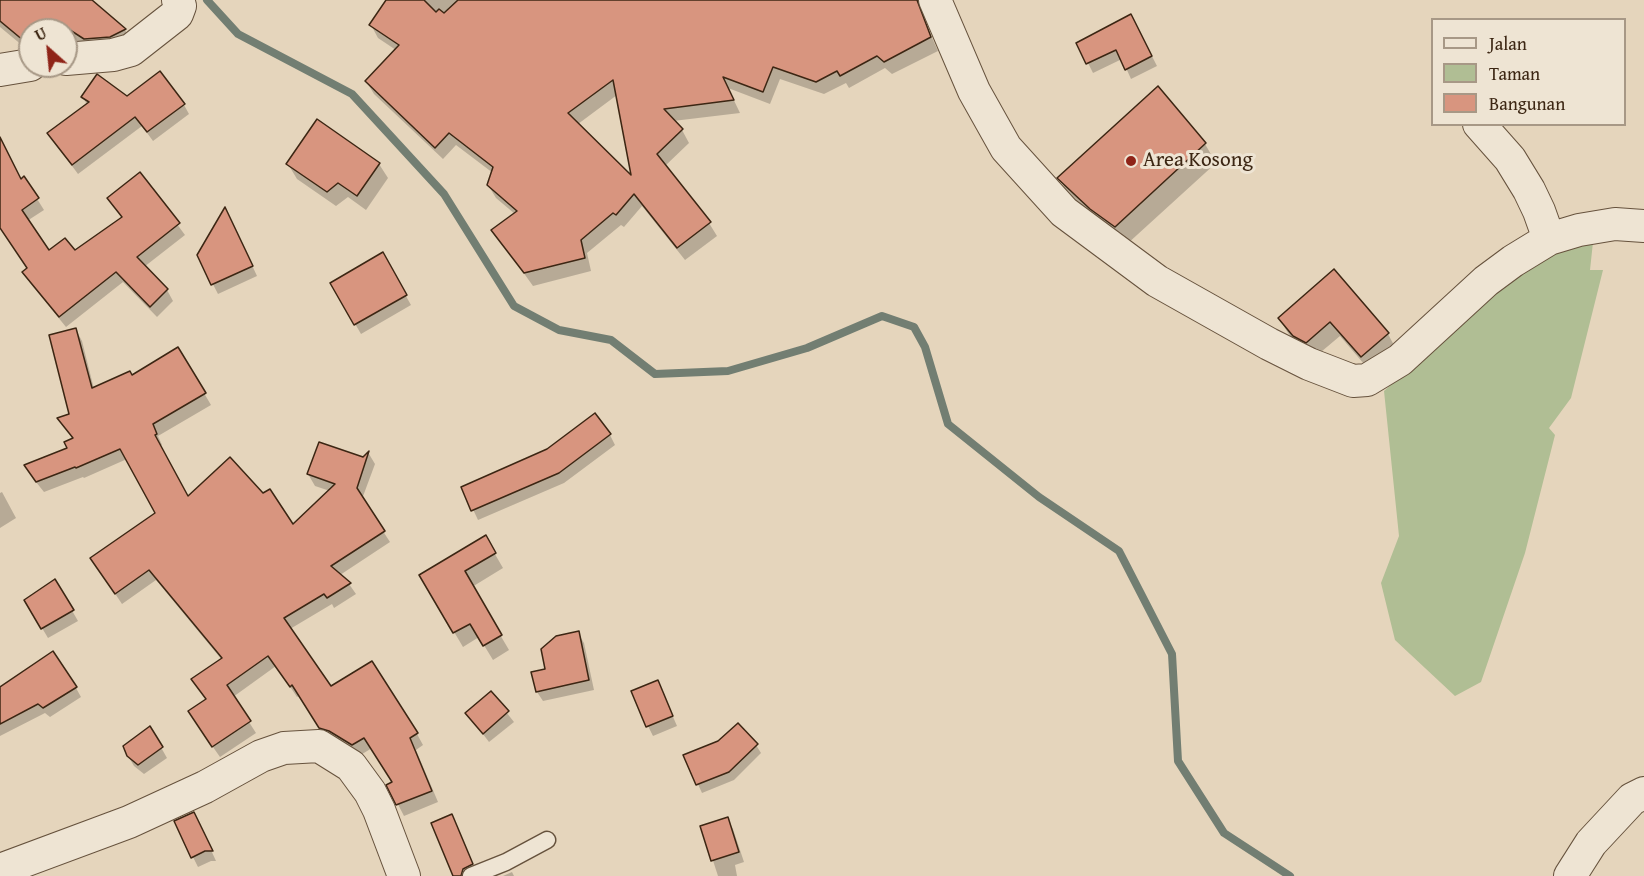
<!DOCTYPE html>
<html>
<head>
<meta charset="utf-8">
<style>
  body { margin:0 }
  #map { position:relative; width:1644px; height:876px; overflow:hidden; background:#e5d5bc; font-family:"Gentium Book Plus",serif }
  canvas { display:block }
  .legend { position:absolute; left:1431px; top:18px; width:195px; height:108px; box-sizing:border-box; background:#eee4d3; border:2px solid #a79886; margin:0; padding:8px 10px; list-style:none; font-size:18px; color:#3c2613 }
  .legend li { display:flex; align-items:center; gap:12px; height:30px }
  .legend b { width:30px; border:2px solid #a79886 }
  .north { position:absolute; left:18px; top:18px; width:60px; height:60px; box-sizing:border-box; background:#eee4d3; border:2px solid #a79886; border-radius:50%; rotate:333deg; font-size:16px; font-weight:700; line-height:24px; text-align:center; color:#3c2613 }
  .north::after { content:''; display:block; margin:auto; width:21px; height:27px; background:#8f2418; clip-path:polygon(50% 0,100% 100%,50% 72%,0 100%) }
</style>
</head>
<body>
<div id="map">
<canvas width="1644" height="876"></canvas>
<ul class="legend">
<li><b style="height:8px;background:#eee4d3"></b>Jalan</li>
<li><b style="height:16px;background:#b0be94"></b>Taman</li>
<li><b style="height:16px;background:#d8957f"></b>Bangunan</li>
</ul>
<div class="north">U</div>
</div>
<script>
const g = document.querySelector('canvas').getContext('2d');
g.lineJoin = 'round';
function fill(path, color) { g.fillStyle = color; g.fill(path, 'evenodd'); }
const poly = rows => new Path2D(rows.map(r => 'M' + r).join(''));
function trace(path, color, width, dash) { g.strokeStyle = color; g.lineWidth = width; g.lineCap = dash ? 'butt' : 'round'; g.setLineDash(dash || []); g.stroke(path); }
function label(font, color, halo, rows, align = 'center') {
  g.font = font + ' "Gentium Book Plus",serif'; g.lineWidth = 6; g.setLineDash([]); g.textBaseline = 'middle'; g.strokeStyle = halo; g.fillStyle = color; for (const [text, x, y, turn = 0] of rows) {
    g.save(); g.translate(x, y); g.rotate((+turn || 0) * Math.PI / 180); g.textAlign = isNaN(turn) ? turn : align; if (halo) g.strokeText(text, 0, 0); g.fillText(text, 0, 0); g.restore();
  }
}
fill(poly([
  [1593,242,1590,270,1603,270,1571,398,1549,428,1555,435,1525,553,1481,682,1455,696,1395,640,1381,583,1399,536,1384,391,1478,306,1545,256]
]), '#b0be94');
fill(poly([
  [0,0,90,0,125,30,133,44,66,47,66,30,30,30,29,51,0,27],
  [388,0,922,0,925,22,938,51,892,74,885,68,849,88,846,83,824,94,780,79,770,104,728,88,740,113,673,121,682,130,689,143,665,166,709,223,717,236,685,260,642,206,624,227,621,225,587,253,591,271,533,286,493,230,515,214,496,198,488,185,493,173,456,145,443,159,374,94,366,81,396,50,378,38,371,25],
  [617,95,633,180,578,124],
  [1136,25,1157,66,1131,79,1122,59,1093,73,1078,43],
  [83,97,127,97,184,105,189,114,153,141,142,126,78,174,55,143,87,105],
  [0,139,21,181,24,178,44,210,27,221,49,253,74,252,123,219,109,198,140,174,185,235,144,267,167,290,173,301,157,317,123,282,66,327,30,283,24,272,28,269,0,227],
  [1205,144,1216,163,1126,245,1070,197,1059,178],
  [288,164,379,164,388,178,366,210,348,197,336,206,297,179],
  [230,218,257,276,218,294,198,255],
  [382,254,411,305,361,334,332,284],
  [1334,271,1388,334,1396,349,1370,371,1340,336,1315,357,1303,351,1288,333,1279,318],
  [76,330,82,341,94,389,131,377,178,349,211,405,158,436,162,445,160,446,188,498,293,527,330,491,315,486,308,474,363,459,369,454,375,464,362,499,390,542,340,575,349,584,356,594,334,608,332,604,290,629,331,688,417,734,423,745,416,750,438,802,404,816,388,785,394,783,372,748,359,756,327,739,300,695,297,697,276,666,233,697,256,733,220,757,196,723,207,700,200,690,222,660,156,580,122,604,92,559,157,513,127,459,84,478,83,477,44,492,32,477,69,449,74,440,59,419,71,415],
  [610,435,615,445,564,483,478,520,463,488,548,450],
  [2,492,16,518,0,528,0,493],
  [485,537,503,568,472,587,509,650,493,660,479,637,463,647,421,576],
  [55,581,78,621,48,638,26,601],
  [578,633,584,643,594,690,543,701,537,692,546,671],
  [658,682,677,726,653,736,648,726],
  [76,688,81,697,50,717,45,713,0,736,0,689],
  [491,693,514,722,489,742,467,713],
  [150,728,167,758,144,774,134,766,128,756],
  [756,745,761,753,734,780,702,793,685,756],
  [727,819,733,829,744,862,735,865,737,876,718,876,702,827],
  [199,824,216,861,211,861,198,867,193,857],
  [512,872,514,876,503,876]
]), '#0003');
trace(poly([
  [207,0,238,34,352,94,444,194,514,306,559,330,611,340,655,374,728,371,807,348,882,316,914,327,925,347,948,424,1039,497,1119,551,1172,654,1178,761,1224,833,1290,876]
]), '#727e72', 8);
const building = poly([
  [0,0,92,0,126,29,110,37,84,39,70,30,30,30,30,46,0,21,0,0],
  [386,0,424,0,436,12,439,9,444,13,458,0,917,0,931,37,884,62,877,56,840,76,837,71,816,82,773,67,763,92,723,77,734,100,664,109,683,129,657,154,711,222,677,248,634,194,616,215,613,213,581,240,585,258,524,273,491,230,517,211,487,185,493,167,449,133,435,148,365,81,399,45,369,25,386,0],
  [613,80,631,175,568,113,613,80],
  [1131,14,1152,56,1125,70,1116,50,1086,64,1076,43,1131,14],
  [160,71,185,104,147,132,135,117,72,165,47,133,89,102,81,97,97,74,127,96,160,71],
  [1158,86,1206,143,1115,227,1090,209,1057,178,1158,86],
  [317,119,380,163,357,196,338,183,327,192,286,164,317,119],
  [0,137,21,179,24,176,39,198,22,210,49,250,65,238,75,250,122,217,107,198,140,172,180,223,137,257,168,289,150,307,116,272,59,317,22,272,27,268,0,228,0,137],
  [225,207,253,266,211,285,197,255,225,207],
  [383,252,407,295,354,325,330,283,383,252],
  [1334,269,1389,333,1361,357,1330,322,1306,343,1293,336,1278,318,1334,269],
  [76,328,92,388,130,371,132,375,178,347,206,393,153,424,157,434,155,435,188,496,230,457,263,493,270,489,293,524,335,484,307,474,319,442,363,457,369,451,357,488,385,531,331,566,351,583,327,598,324,594,284,618,331,686,372,661,418,733,410,738,432,791,396,805,386,785,392,782,364,738,352,745,329,731,319,728,292,685,290,687,268,656,227,685,251,721,212,747,188,711,206,699,191,679,222,658,149,570,115,594,90,558,155,513,120,449,76,468,75,467,36,482,24,465,67,448,64,442,73,438,57,418,69,414,49,335,76,328],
  [595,413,611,434,559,473,471,511,461,487,547,449,595,413],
  [486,535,496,553,465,571,502,635,483,646,470,624,453,633,419,575,486,535],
  [55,579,74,610,41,629,24,600,55,579],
  [579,631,589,680,536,692,531,672,545,669,541,649,556,636,579,631],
  [53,651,77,687,43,708,38,704,0,724,0,687,53,651],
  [658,680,673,716,646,727,631,691,658,680],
  [491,691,509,711,483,734,465,713,491,691],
  [738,723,758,744,729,772,696,785,683,755,718,741,738,723],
  [150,726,163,747,138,765,127,756,123,746,150,726],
  [194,812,213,851,205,851,191,858,174,821,194,812],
  [452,814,473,864,463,869,461,876,453,876,431,823,452,814],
  [728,817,739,852,711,861,700,826,728,817]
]);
fill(building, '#d8957f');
trace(building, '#3c2613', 1.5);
const lane = poly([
  [471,876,506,862,547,840]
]);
const street = poly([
  [935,0,974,91,1006,148,1064,212,1157,281,1269,344,1309,364,1353,381,1367,380,1400,360,1486,281,1513,261,1549,239,1579,230,1615,224,1644,226],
  [66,59,113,55,131,50,177,14,180,6,178,0],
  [0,70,30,65],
  [1479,124,1510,159,1529,190,1539,211,1549,239],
  [0,870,129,822,205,787,261,756,284,748,319,746,351,766,370,792,379,810,404,876],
  [1570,876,1591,843,1632,799,1644,793]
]);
trace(lane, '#66523d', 19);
trace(street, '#66523d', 34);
trace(lane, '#eee4d3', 16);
trace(street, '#eee4d3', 32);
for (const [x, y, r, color] of [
  [1131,161,6,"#8f2418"]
]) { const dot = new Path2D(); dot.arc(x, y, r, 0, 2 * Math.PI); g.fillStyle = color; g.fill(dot); trace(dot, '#eee4d3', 2); }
label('21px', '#3c2613', '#eee4d3', [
  ["Area Kosong",1143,161]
], 'left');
</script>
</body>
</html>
